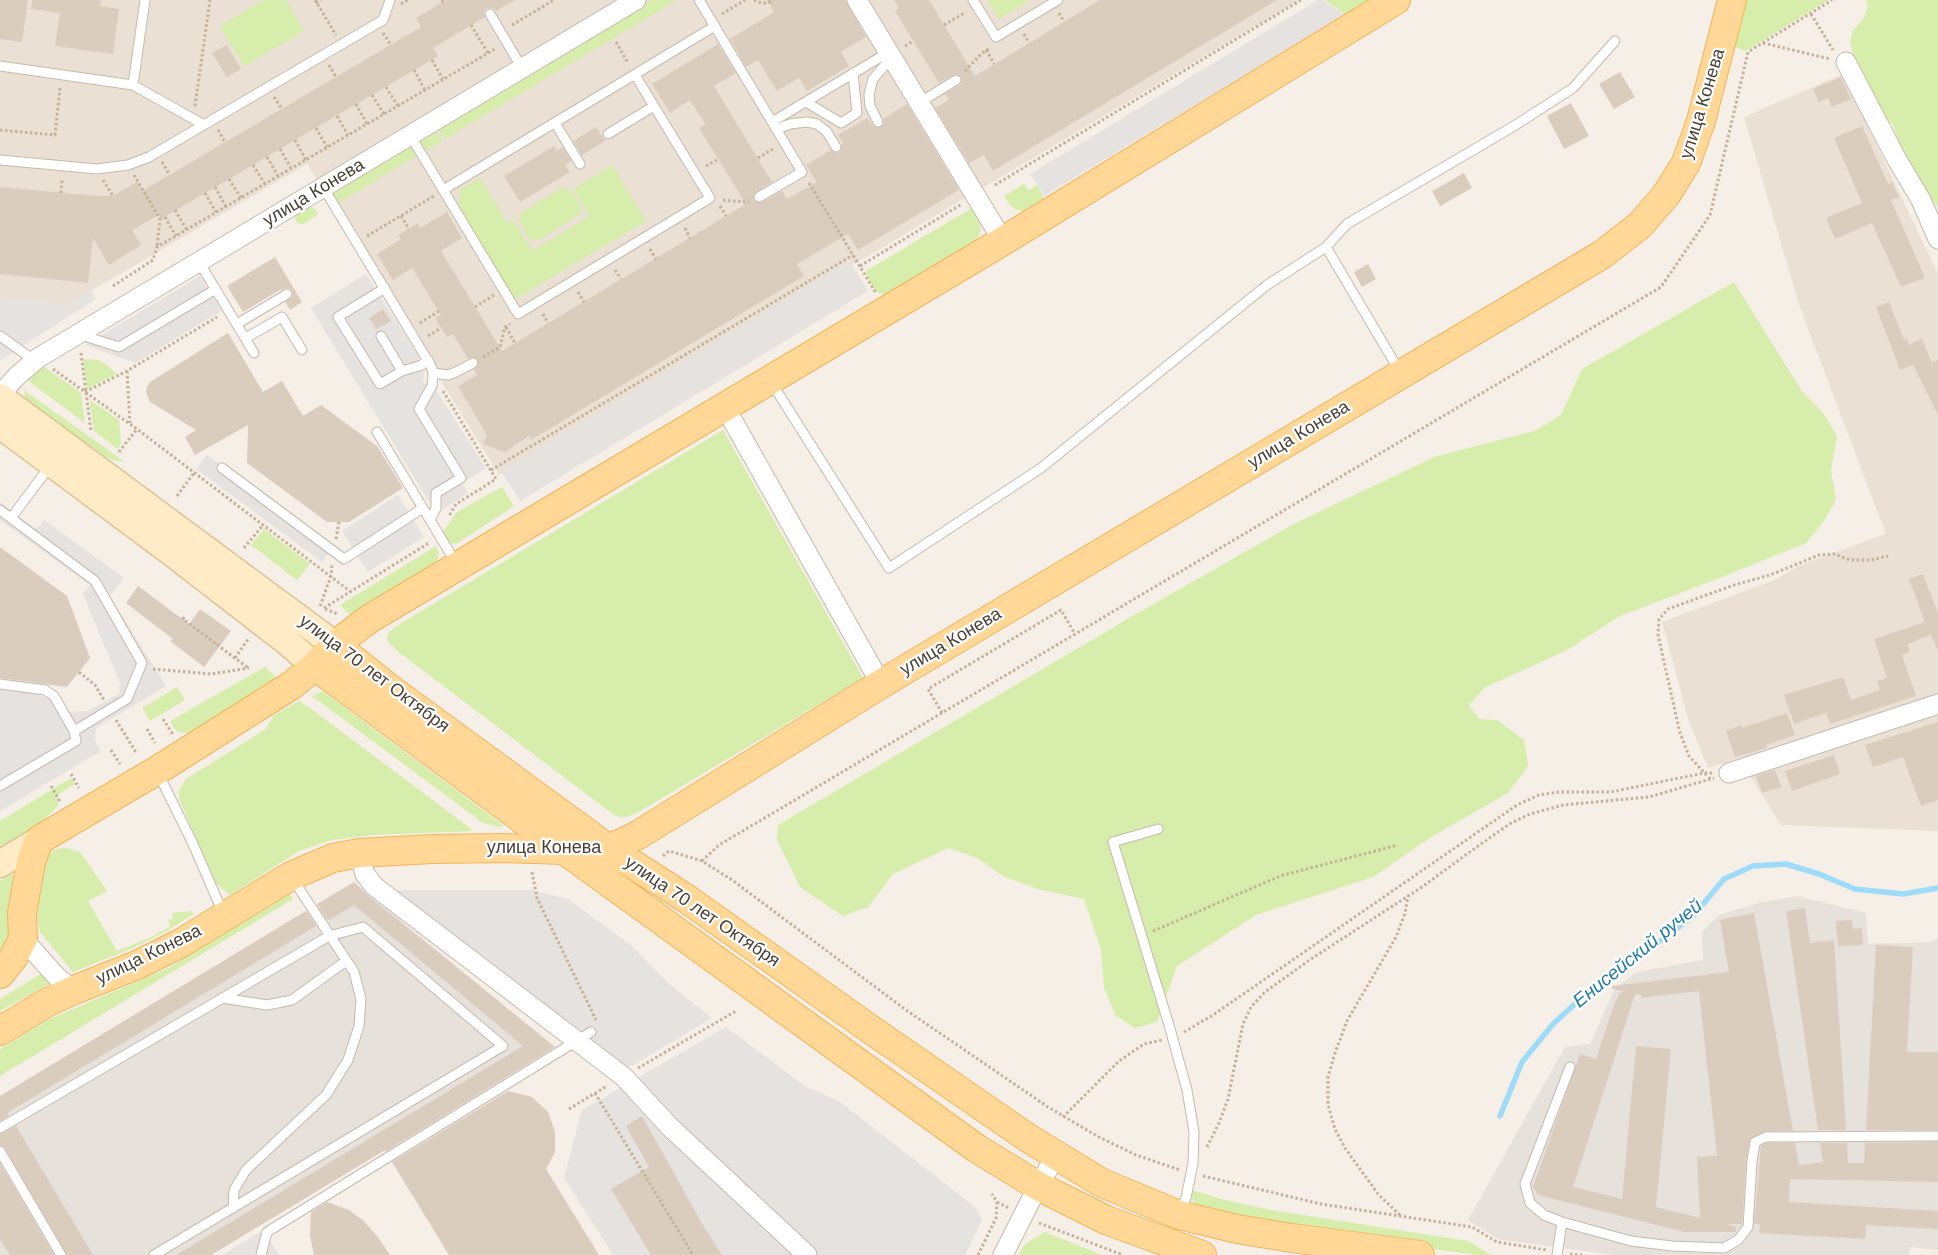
<!DOCTYPE html>
<html>
<head>
<meta charset="utf-8">
<style>
  body { margin:0 }
  canvas { display:block; background:#f5efe7 }
</style>
</head>
<body>
<canvas width="1938" height="1255"></canvas>
<script>
const g = document.querySelector('canvas').getContext('2d');
g.lineJoin = 'round';
function fill(path, color) { g.fillStyle = color; g.fill(path, 'evenodd'); }
const poly = rows => new Path2D(rows.map(r => 'M' + r).join(''));
function trace(path, color, width, dash) { g.strokeStyle = color; g.lineWidth = width; g.lineCap = dash ? 'butt' : 'round'; g.setLineDash(dash || []); g.stroke(path); }
function label(font, color, halo, rows, align = 'center') {
  g.font = font + ' Helvetica,sans-serif'; g.lineWidth = 4.5; g.setLineDash([]); g.textBaseline = 'middle'; g.strokeStyle = halo; g.fillStyle = color; for (const [text, x, y, turn = 0] of rows) {
    g.save(); g.translate(x, y); g.rotate((+turn || 0) * Math.PI / 180); g.textAlign = isNaN(turn) ? turn : align; if (halo) g.strokeText(text, 0, 0); g.fillText(text, 0, 0); g.restore();
  }
}
fill(poly([
  [0,0,1299,0,499,475,307,164,13,337,0,327],
  [1843,74,1938,274,1938,697,1708,768,1689,722,1662,622,1777,579,1798,566,1886,534,1799,305,1744,117],
  [1938,711,1938,831,1781,825,1746,769]
]), '#eae1d4');
fill(poly([
  [354,882,555,1047,211,1255,0,1255,0,1096],
  [1797,896,1866,913,1868,944,1930,942,1938,939,1938,1250,1910,1247,1909,1255,1613,1255,1498,1239,1468,1220,1565,1047,1590,1044,1615,988,1637,972,1703,960,1702,932,1719,915,1758,903]
]), '#e7e1dc');
fill(poly([
  [264,0,286,0,304,31,244,66,220,26],
  [651,0,677,0,445,139,436,125],
  [987,0,1030,0,999,19],
  [1325,0,1369,0,1346,15],
  [1745,0,1828,0,1746,51,1734,47],
  [1866,0,1938,0,1938,207,1907,166,1893,125,1875,109,1858,75,1850,42,1853,30,1863,20,1868,6],
  [434,127,442,141,424,152,416,138],
  [409,145,416,156,337,204,331,195,332,191],
  [612,165,646,221,514,300,459,206,460,190,480,178,507,223,513,220,532,251,590,216,574,189],
  [1024,184,1029,190,1037,185,1044,198,1023,211,1016,210,1010,205,1004,196],
  [563,187,570,190,580,203,581,211,579,215,541,239,533,240,529,239,519,221,521,213],
  [306,206,311,207,317,211,317,215,304,224,300,224,296,221,295,214],
  [972,208,979,219,981,230,978,237,973,243,887,295,879,293,875,290,866,274,866,271],
  [1734,282,1801,390,1824,414,1837,436,1831,470,1836,500,1823,522,1806,543,1722,577,1620,616,1565,651,1484,688,1469,705,1479,719,1497,720,1524,740,1528,766,1508,793,1433,836,1373,877,1256,915,1177,966,1157,1022,1135,1028,1116,1016,1104,988,1101,950,1084,899,1038,889,1003,876,977,858,948,848,893,874,868,907,843,916,800,887,777,840,778,825,1136,614,1294,524,1434,457,1534,431,1561,415,1582,369],
  [83,359,98,360,111,368,116,374,87,389],
  [40,364,81,393,85,423,27,380,30,373],
  [24,390,125,462,111,460,33,407,25,397],
  [90,400,119,420,121,443,118,449,94,431],
  [723,430,863,678,637,813,626,817,619,817,614,815,396,650,387,640,388,633,395,627],
  [502,487,514,506,458,543,450,544,447,541,442,533,457,512],
  [264,529,310,564,297,580,251,545],
  [436,546,439,552,436,565,351,616,340,605],
  [265,667,279,680,191,734,176,731,170,721],
  [177,687,185,700,150,721,142,708],
  [323,691,367,724,503,825,500,827,483,823,312,696],
  [299,701,310,708,474,831,374,835,332,840,299,851,230,895,216,883,179,799,179,790,186,779,266,729,274,715],
  [71,778,75,784,57,795,58,806,37,827,0,850,0,821],
  [66,848,80,852,107,891,88,901,117,951,149,938,170,927,168,920,173,919,172,913,191,911,194,914,167,931,133,948,73,972,40,932,37,919,41,864,46,854,56,849],
  [13,873,15,882,13,931,0,960,0,880],
  [290,894,293,899,0,1076,0,1049,48,1020,168,968],
  [44,972,52,982,0,1011,0,999],
  [1191,1190,1229,1201,1271,1210,1468,1241,1489,1254,1493,1255,1478,1255,1379,1242,1275,1225,1199,1207,1193,1202],
  [1045,1232,1102,1255,1018,1255,1025,1244]
]), '#d6edab');
fill(poly([
  [1318,0,1323,0,1345,15,1044,196,1030,174],
  [850,261,868,291,520,501,501,471],
  [366,274,418,356,424,373,423,383,432,386,436,390,486,468,462,483,468,493,440,511,430,504,311,308],
  [200,276,221,311,135,363,85,345],
  [91,290,96,299,1,360,0,359,0,296,66,305],
  [207,455,333,548,322,562,196,469],
  [398,495,424,537,368,572,342,531],
  [0,502,34,528,39,527,44,520,124,578,110,596,166,686,98,727,95,732,95,740,101,751,0,811,0,687,24,689,56,702,63,714,69,712,88,711,119,694,120,683,83,594,90,585,0,520],
  [392,890,532,890,568,899,632,946,669,984,712,1018,625,1070],
  [726,1027,805,1086,840,1102,974,1206,982,1220,965,1255,613,1255,564,1178,582,1110],
  [264,1230,279,1255,222,1255]
]), '#e6e2df');
trace(poly([
  [1500,1116,1522,1062,1553,1024,1602,979,1662,940,1694,915,1724,879,1753,866,1786,864,1819,874,1855,889,1903,894,1938,888]
]), '#9ddbf8', 5.5);
fill(poly([
  [0,0,28,0,22,42,0,39],
  [32,0,101,0,100,6,119,9,113,54,55,46,60,13,31,9],
  [446,0,515,0,496,11,493,8,487,8,484,11,485,17,433,48,438,56,161,219,159,215,132,230,141,245,109,265,93,238,88,283,0,274,0,187,99,196,113,196,137,182,142,191,421,27,416,18],
  [767,0,845,0,866,37,841,52,849,66,807,91,799,78,777,91,758,60,746,67,730,39,774,12],
  [894,0,929,0,975,76,1100,0,1277,0,993,171,984,155,969,163,935,108,949,100,945,94,960,85,962,82,962,77,955,74,939,83,895,11,899,8],
  [718,44,736,73,714,86,772,182,754,194,753,198,756,202,762,202,782,191,787,199,817,182,806,165,831,150,836,153,840,152,843,143,838,135,867,118,872,125,880,128,884,123,883,119,907,104,959,190,858,250,848,234,797,264,804,276,531,440,529,436,505,452,483,444,487,435,458,386,477,375,474,369,478,366,478,360,474,357,468,359,453,334,447,337,435,318,441,315,412,268,393,280,377,254,401,239,398,235,418,223,420,228,447,212,462,238,441,251,502,351,746,204,699,128,705,124,690,100,670,113,652,84],
  [227,45,241,69,227,77,212,53],
  [1620,72,1635,97,1614,109,1599,84],
  [1841,77,1851,99,1832,107,1828,98,1819,102,1813,89],
  [1571,103,1589,136,1564,149,1547,116],
  [1862,126,1888,184,1892,182,1899,197,1891,200,1925,278,1901,287,1872,223,1835,239,1826,218,1862,203,1834,138],
  [596,127,605,141,582,155,573,141],
  [554,146,557,151,563,147,571,161,565,165,570,172,520,202,504,176],
  [1464,173,1472,188,1440,206,1432,191],
  [275,257,302,302,290,310,285,302,292,297,293,293,290,289,286,288,278,291,243,312,227,286],
  [1368,264,1376,279,1362,287,1354,272],
  [1889,302,1904,340,1907,338,1909,345,1922,339,1932,363,1938,360,1938,415,1913,365,1900,370,1876,307],
  [383,309,391,321,376,329,369,318],
  [228,333,263,392,282,381,303,416,321,405,377,446,403,488,349,522,327,522,247,463,248,425,195,455,185,437,196,430,150,402,146,392,147,387,150,382],
  [0,547,67,596,90,658,67,687,0,678],
  [1923,574,1938,613,1938,651,1931,635,1908,644,1910,652,1902,655,1916,696,1830,724,1826,713,1794,724,1784,695,1843,677,1851,700,1880,690,1877,681,1887,678,1874,639,1925,622,1909,579],
  [138,586,189,624,200,609,231,631,204,667,170,641,173,639,126,603],
  [1787,713,1795,735,1766,745,1767,748,1735,757,1726,731,1742,725,1742,728],
  [1938,722,1938,800,1921,806,1903,757,1873,767,1865,745],
  [1834,755,1840,774,1792,791,1785,771],
  [1775,770,1781,787,1762,793,1756,776],
  [354,882,367,895,555,1047,385,1152,385,1150,211,1255,176,1255,523,1046,354,905,329,920,327,920,317,904],
  [1805,908,1810,943,1834,940,1846,1130,1818,1130,1786,911],
  [306,911,316,926,7,1113,9,1116,0,1121,0,1096],
  [1754,913,1793,1131,1766,1131,1750,1139,1746,1161,1742,1224,1727,1224,1736,1227,1736,1232,1684,1232,1538,1195,1533,1187,1580,1054,1596,1059,1614,1005,1619,994,1624,991,1612,989,1612,986,1729,972,1720,920],
  [1699,991,1717,1156,1697,1157,1700,1218,1656,1207,1671,1049,1636,1046,1622,1199,1573,1187,1635,994,1641,995,1641,998],
  [1852,920,1853,929,1862,928,1863,945,1838,946,1836,921],
  [1876,945,1913,947,1907,1052,1938,1052,1938,1130,1866,1130],
  [508,1091,532,1097,548,1112,555,1132,555,1152,546,1169,599,1255,449,1255,392,1162],
  [642,1116,704,1227,722,1255,651,1255,611,1189,649,1167,626,1126],
  [16,1126,93,1255,67,1255,5,1148,0,1145,0,1134],
  [1938,1142,1938,1182,1790,1179,1789,1202,1938,1211,1938,1229,1866,1225,1865,1239,1759,1233,1760,1224,1754,1224,1761,1146,1767,1143,1795,1143,1799,1165,1823,1162,1820,1143,1847,1143,1848,1163,1864,1163,1865,1143],
  [0,1163,54,1255,10,1255,0,1239],
  [327,1202,349,1210,364,1221,377,1236,390,1255,314,1255,310,1236,311,1212]
]), '#dbcdbe');
const service = poly([
  [699,0,802,172,759,197],
  [973,0,996,37,1058,0],
  [490,14,522,68],
  [0,66,133,85,204,125],
  [133,85,145,0],
  [806,102,841,123,857,113,853,73],
  [919,103,956,80],
  [772,122,889,52],
  [878,122,870,106,869,94,873,79,892,57],
  [555,123,580,164],
  [777,129,790,124,807,122,817,124,827,132,836,147],
  [608,134,654,106],
  [410,135,518,314,710,198,635,75],
  [0,160,97,169,128,165,149,157,383,20,390,0],
  [323,187,431,366,433,373,432,386,419,409,461,478,436,493,436,508,430,520],
  [443,190,715,26],
  [1326,247,1400,372],
  [199,262,254,353],
  [385,288,338,317,380,384,402,371,422,365,428,360],
  [237,324,287,294],
  [81,335,119,347,216,289],
  [0,336,35,361],
  [381,336,402,371],
  [246,338,282,317,302,350],
  [433,373,448,375,456,372,473,363],
  [771,382,889,568,1041,468,1267,285,1326,247,1347,224,1514,126,1573,88,1615,41],
  [377,432,456,563],
  [222,468,344,559,423,508],
  [0,510,95,581,142,663,127,699,74,731],
  [11,518,50,466],
  [0,684,45,690,54,696,74,731,76,741,0,786],
  [158,773,193,844,223,913],
  [1158,829,1113,842,1169,1025,1187,1090,1194,1132,1193,1163,1186,1198,1180,1212],
  [222,998,267,1005,292,1000,346,961],
  [1570,1067,1525,1184,1530,1203,1544,1215,1562,1222,1631,1241,1672,1246,1724,1248,1738,1240,1748,1227,1752,1161,1755,1142,1766,1137,1938,1136],
  [0,1128,329,936,363,927,503,1046,154,1255],
  [0,1151,61,1255],
  [233,1208,234,1190,246,1170,326,1095,348,1060,359,1026,361,999,354,972,292,878],
  [261,1255,267,1232,591,1032],
  [1557,1255,1562,1222]
]);
const minor = poly([
  [857,0,1003,241],
  [1846,62,1896,158,1921,200,1938,239],
  [0,395,17,376,38,358,636,0],
  [725,407,881,684],
  [1729,773,1938,704],
  [359,853,365,874,374,886,624,1077,670,1127,807,1255],
  [23,939,57,977,74,990],
  [1003,1255,1038,1186,1056,1156]
]);
const secondary = poly([
  [0,397,335,645],
  [0,425,171,552,286,641,315,666],
  [0,864,39,840]
]);
const primary = poly([
  [335,645,389,688,609,849,687,899,870,1029,1028,1138,1102,1183,1179,1215,1237,1229,1292,1238,1420,1255],
  [315,666,564,850,976,1148,1038,1186,1106,1220,1202,1255],
  [0,974,13,958,23,939,22,913,31,862,39,840,156,771,292,685,315,666,335,645,369,619,1003,241,1396,0],
  [0,1031,46,1003,74,990,137,965,181,943,291,876,333,858,359,853,433,849,502,848,564,850,609,849,638,835,881,684,1603,254,1640,225,1666,195,1686,163,1701,121,1732,0]
]);
trace(service, '#c5b9ab', 11);
trace(minor, '#c5b9ab', 21);
trace(secondary, '#ddc394', 29);
trace(primary, '#f0b55a', 30);
trace(poly([
  [315,0,336,35],
  [442,0,443,2],
  [754,0,761,3,768,3,773,0],
  [316,3,321,0],
  [401,4,408,0],
  [1059,13,1064,22],
  [722,14,745,0],
  [1811,14,1833,50],
  [471,25,488,53],
  [512,25,554,0],
  [944,25,966,12],
  [383,33,391,45],
  [1024,34,1029,43],
  [616,42,628,63],
  [1763,43,1830,59],
  [905,46,913,41],
  [986,50,994,64],
  [432,60,443,79],
  [329,65,336,77],
  [414,70,425,90],
  [965,71,981,54,990,48],
  [386,87,398,106],
  [372,95,384,114],
  [274,97,282,109],
  [356,104,367,124],
  [195,106,210,0],
  [337,116,348,135],
  [316,128,327,147],
  [0,130,55,135,60,88],
  [218,130,225,142],
  [295,140,306,160],
  [280,149,291,168],
  [267,157,278,176],
  [758,158,773,149],
  [162,162,170,175],
  [253,165,265,184],
  [706,166,718,159],
  [134,175,160,219,157,247],
  [229,179,241,198],
  [103,180,113,196],
  [809,183,876,293],
  [995,185,1301,0],
  [215,187,226,207],
  [61,193,62,179],
  [205,193,216,212],
  [723,200,745,202,749,201],
  [720,206,726,216],
  [175,210,187,230],
  [401,216,409,229],
  [165,217,176,236],
  [685,228,690,238],
  [367,236,434,196],
  [650,249,656,259],
  [860,266,962,204],
  [615,270,621,279],
  [113,286,153,260,157,247,495,49],
  [578,292,584,302],
  [475,307,494,295],
  [543,314,548,323],
  [420,323,439,311],
  [506,327,515,343],
  [428,336,441,328],
  [81,353,91,431],
  [483,357,500,347,505,327,510,324],
  [53,369,137,429,351,592],
  [127,371,130,423],
  [443,391,496,479,456,504,449,516],
  [85,392,127,371,217,317],
  [119,452,137,429],
  [491,470,853,255],
  [177,496,194,473],
  [336,539,339,522],
  [244,548,263,525],
  [320,606,331,576,332,565],
  [324,608,429,543],
  [325,609,338,614],
  [184,617,183,619,248,668],
  [235,658,249,638],
  [153,669,211,674,249,668],
  [79,672,95,685,104,700],
  [942,713,928,689,1061,610,1075,634],
  [163,719,172,733,169,735],
  [116,720,137,754],
  [147,729,155,743],
  [111,750,120,764],
  [71,774,79,788],
  [1710,779,1689,756,1680,733,1658,635,1659,619,1668,609,1734,585,1770,575,1819,555,1834,554,1850,560,1871,560,1888,556],
  [51,786,59,800,61,799],
  [663,856,669,851,702,861,732,880,906,1010,1048,1107,1097,1136,1136,1155,1180,1170],
  [702,861,719,845,1661,287,1710,215,1748,52,1832,0],
  [532,872,537,898,596,1020],
  [1153,931,1280,876,1398,845],
  [1184,1032,1213,1015,1517,805,1539,795,1559,792,1611,792,1704,773,1713,773],
  [638,1068,736,1011],
  [595,1093,693,1255],
  [569,1109,607,1086],
  [1063,1117,1119,1061,1144,1044,1162,1040],
  [1207,1147,1219,1123,1228,1099,1243,1024,1251,1007,1265,992,1311,959,1422,887,1478,846,1511,823,1530,814,1563,805,1649,797,1714,778],
  [1203,1176,1321,1204,1472,1227,1497,1242,1547,1250],
  [997,1202,1009,1208],
  [1400,1215,1378,1194,1345,1148,1335,1129,1328,1105,1328,1077,1335,1053,1347,1021,1396,937,1405,913,1408,896],
  [1039,1223,1123,1255],
  [1570,1254,1582,1255],
  [978,1255,996,1218,997,1202,992,1194]
]), '#c5b198', 3, [2.5, 2.5]);
trace(service, '#fff', 9);
trace(minor, '#fff', 19);
trace(secondary, '#ffecc7', 26);
trace(primary, '#ffd796', 28);
label('18px', '#493f35', '#fff', [
  ["улица Конева",1703,104,-73],
  ["улица Конева",314,193,-31],
  ["улица Конева",1299,435,-31],
  ["улица Конева",951,642,-31],
  ["улица 70 лет Октября",374,674,37],
  ["улица Конева",544,848],
  ["улица 70 лет Октября",702,912,34],
  ["улица Конева",149,955,-26]
]);
label('italic 19px', '#1f7aa7', '#fff', [
  ["Енисейский ручей",1638,954,-39]
]);
</script>
</body>
</html>
